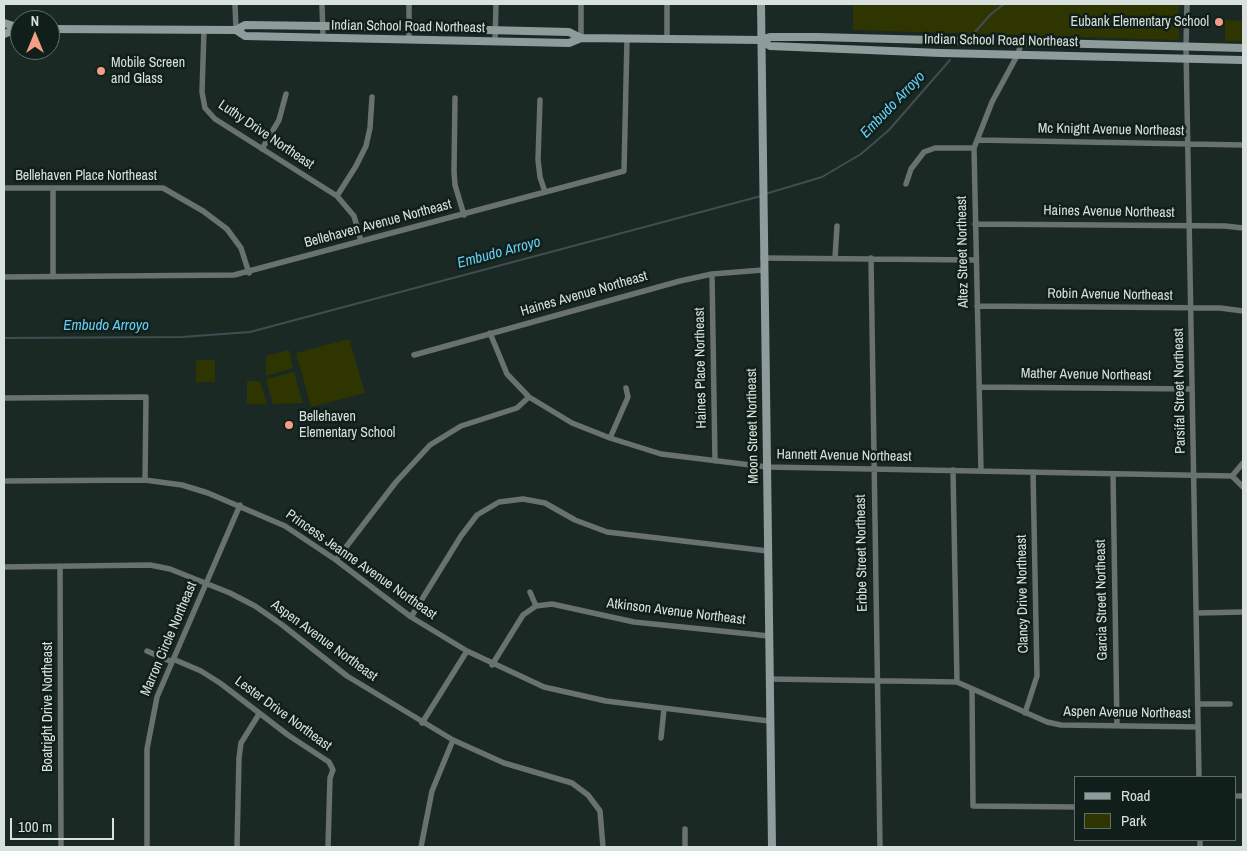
<!DOCTYPE html>
<html>
<head>
<meta charset="utf-8">
<style>
  body { margin:0 }
  #map { position:relative; width:1247px; height:851px; overflow:hidden; background:#1b2924; font-family:"Archivo Narrow",sans-serif }
  canvas { display:block }
  .frame { position:absolute; inset:0; border:5px solid #d8e1dd; pointer-events:none }
  .legend { position:absolute; left:1074px; top:776px; width:162px; height:65px; box-sizing:border-box; background:#111f1a; border:1px solid #616d68; margin:0; padding:6px 9px; list-style:none; font-size:15px; color:#d8e1dd }
  .legend li { display:flex; align-items:center; gap:10px; height:25px }
  .legend b { width:25px; border:1px solid #616d68 }
  .north { position:absolute; left:10px; top:10px; width:50px; height:50px; box-sizing:border-box; background:#111f1a; border:1px solid #616d68; border-radius:50%; rotate:0deg; font-size:14px; font-weight:700; line-height:20px; text-align:center; color:#d8e1dd }
  .north::after { content:''; display:block; margin:auto; width:18px; height:22px; background:#f49e88; clip-path:polygon(50% 0,100% 100%,50% 72%,0 100%) }
  .scale { position:absolute; left:10px; top:818px; width:104px; height:22px; box-sizing:border-box; border:2px solid #d8e1dd; border-top:0; padding-left:6px; font-size:15px; line-height:18px; white-space:nowrap; color:#d8e1dd; -webkit-text-stroke:4px #111f1a; paint-order:stroke }
</style>
</head>
<body>
<div id="map">
<canvas width="1247" height="851"></canvas>
<div class="frame"></div>
<ul class="legend">
<li><b style="height:6px;background:#8f9c9c"></b>Road</li>
<li><b style="height:14px;background:#2f3500"></b>Park</li>
</ul>
<div class="north">N</div>
<div class="scale">100 m</div>
</div>
<script>
const g = document.querySelector('canvas').getContext('2d');
g.lineJoin = 'round';
function fill(path, color) { g.fillStyle = color; g.fill(path, 'evenodd'); }
const poly = rows => new Path2D(rows.map(r => 'M' + r).join(''));
function trace(path, color, width, dash) { g.strokeStyle = color; g.lineWidth = width; g.lineCap = dash ? 'butt' : 'round'; g.setLineDash(dash || []); g.stroke(path); }
function label(font, color, halo, rows, align = 'center') {
  g.font = font + ' "Archivo Narrow",sans-serif'; g.lineWidth = 5; g.setLineDash([]); g.textBaseline = 'middle'; g.strokeStyle = halo; g.fillStyle = color; for (const [text, x, y, turn = 0] of rows) {
    g.save(); g.translate(x, y); g.rotate((+turn || 0) * Math.PI / 180); g.textAlign = isNaN(turn) ? turn : align; if (halo) g.strokeText(text, 0, 0); g.fillText(text, 0, 0); g.restore();
  }
}
fill(poly([
  [853,4,1179,4,1179,40,853,30],
  [1225,20,1243,21,1243,41,1225,41],
  [349,339,365,393,311,407,296,353],
  [289,350,293,368,266,376,266,356],
  [196,360,215,360,215,382,196,382],
  [294,372,303,403,273,404,266,379],
  [247,381,260,381,267,404,247,404]
]), '#2f3500');
trace(poly([
  [974,33,991,14,1004,4],
  [765,194,822,177,861,154,889,130,950,60],
  [4,338,182,337,250,332,761,196]
]), '#414d52', 2);
trace(poly([
  [235,4,236,30],
  [322,4,323,38],
  [409,4,409,39],
  [1187,4,1186,47,1199,777],
  [204,30,202,92,205,108,215,119,337,196,354,216,361,241],
  [581,38,581,4],
  [667,39,667,4],
  [495,41,496,4],
  [455,98,454,171,455,185,464,215],
  [540,100,538,160,540,177,545,192],
  [978,140,1243,145],
  [262,149,279,120,286,94],
  [906,184,911,169,924,152,935,148,974,148],
  [4,188,163,188,203,211,227,229,241,248,249,273],
  [53,188,53,277],
  [337,196,356,166,366,146,370,128,372,97],
  [975,224,1225,226,1243,228],
  [763,258,975,260],
  [835,258,837,226],
  [871,258,880,847],
  [712,274,715,461],
  [4,277,234,275,624,171,627,39],
  [977,306,1220,308,1243,311],
  [490,333,507,374,529,397,572,423,610,438,661,454,767,467,1232,476,1243,487],
  [414,355,680,281,712,274,763,270],
  [979,387,1192,389],
  [4,398,146,397,145,480],
  [610,438,628,397,626,388],
  [953,470,957,682],
  [981,471,974,148,992,102,1018,54,1021,44],
  [1113,474,1117,726],
  [1232,476,1243,463],
  [4,481,145,480,182,485,208,493,285,526,336,560,411,617,467,651,544,687,606,701,769,721],
  [336,560,396,482,430,445,461,426,517,408,529,397],
  [60,566,61,847],
  [4,567,150,565,170,569,230,593,255,606,281,624,347,676,453,740,504,763,572,783,588,795,600,811,603,847],
  [530,592,536,606],
  [1197,613,1243,612],
  [411,617,461,536,477,515,499,502,523,499,545,503,575,520,607,532,768,551],
  [147,651,172,662],
  [173,659,201,671,220,683,288,735,329,762,333,770,330,778,328,847],
  [492,665,523,615,536,606,552,604,634,622,769,636],
  [769,679,957,682,1047,722,1061,725,1198,727],
  [972,689,973,806,1076,807],
  [1198,704,1230,704],
  [1025,713,1037,676,1033,472],
  [422,723,467,651],
  [661,738,664,709],
  [1236,796,1243,796],
  [1200,840,1200,847],
  [147,847,147,749,157,697,240,505],
  [237,847,239,758,241,743,259,714],
  [421,847,432,791,453,740],
  [685,847,685,829]
]), '#697171', 5.5);
trace(poly([
  [761,4,772,847],
  [4,23,20,28],
  [50,29,236,30,245,36,569,43,581,38,761,40,770,37,817,37,1243,48],
  [236,30,245,25,324,26,569,32,581,38],
  [4,34,19,28],
  [761,40,770,46,941,53,1243,60]
]), '#8f9c9c', 8);
for (const [x, y, r, color] of [
  [1219,22,5,"#f49e88"],
  [101,71,5,"#f49e88"],
  [289,425,5,"#f49e88"]
]) { const dot = new Path2D(); dot.arc(x, y, r, 0, 2 * Math.PI); g.fillStyle = color; g.fill(dot); trace(dot, '#111f1a', 2); }
label('14px', '#d8e1dd', '#111f1a', [
  ["Eubank Elementary School",1209,22,"right"],
  ["Mobile Screen",111,63],
  ["and Glass",111,79],
  ["Bellehaven",299,417],
  ["Elementary School",299,433]
], 'left');
label('14px', '#d8e1dd', '#111f1a', [
  ["Indian School Road Northeast",408,27,1],
  ["Indian School Road Northeast",1001,41,1],
  ["Mc Knight Avenue Northeast",1111,130,1],
  ["Luthy Drive Northeast",266,135,34],
  ["Bellehaven Place Northeast",86,176],
  ["Haines Avenue Northeast",1109,212,1],
  ["Bellehaven Avenue Northeast",378,224,-15],
  ["Altez Street Northeast",963,252,-91],
  ["Haines Avenue Northeast",584,294,-16],
  ["Robin Avenue Northeast",1110,295,1],
  ["Haines Place Northeast",701,368,-91],
  ["Mather Avenue Northeast",1086,375,1],
  ["Parsifal Street Northeast",1180,391,-91],
  ["Moon Street Northeast",753,426,-91],
  ["Hannett Avenue Northeast",844,456,1],
  ["Erbbe Street Northeast",862,553,-91],
  ["Princess Jeanne Avenue Northeast",361,565,35],
  ["Clancy Drive Northeast",1023,594,-91],
  ["Garcia Street Northeast",1102,600,-91],
  ["Atkinson Avenue Northeast",676,612,7],
  ["Marron Circle Northeast",169,639,-67],
  ["Aspen Avenue Northeast",324,641,36],
  ["Boatright Drive Northeast",48,707,-90],
  ["Aspen Avenue Northeast",1127,713,1],
  ["Lester Drive Northeast",283,714,36]
]);
label('italic 15px', '#67cdf5', '#111f1a', [
  ["Embudo Arroyo",893,105,-46],
  ["Embudo Arroyo",499,253,-15],
  ["Embudo Arroyo",106,326]
]);
</script>
</body>
</html>
